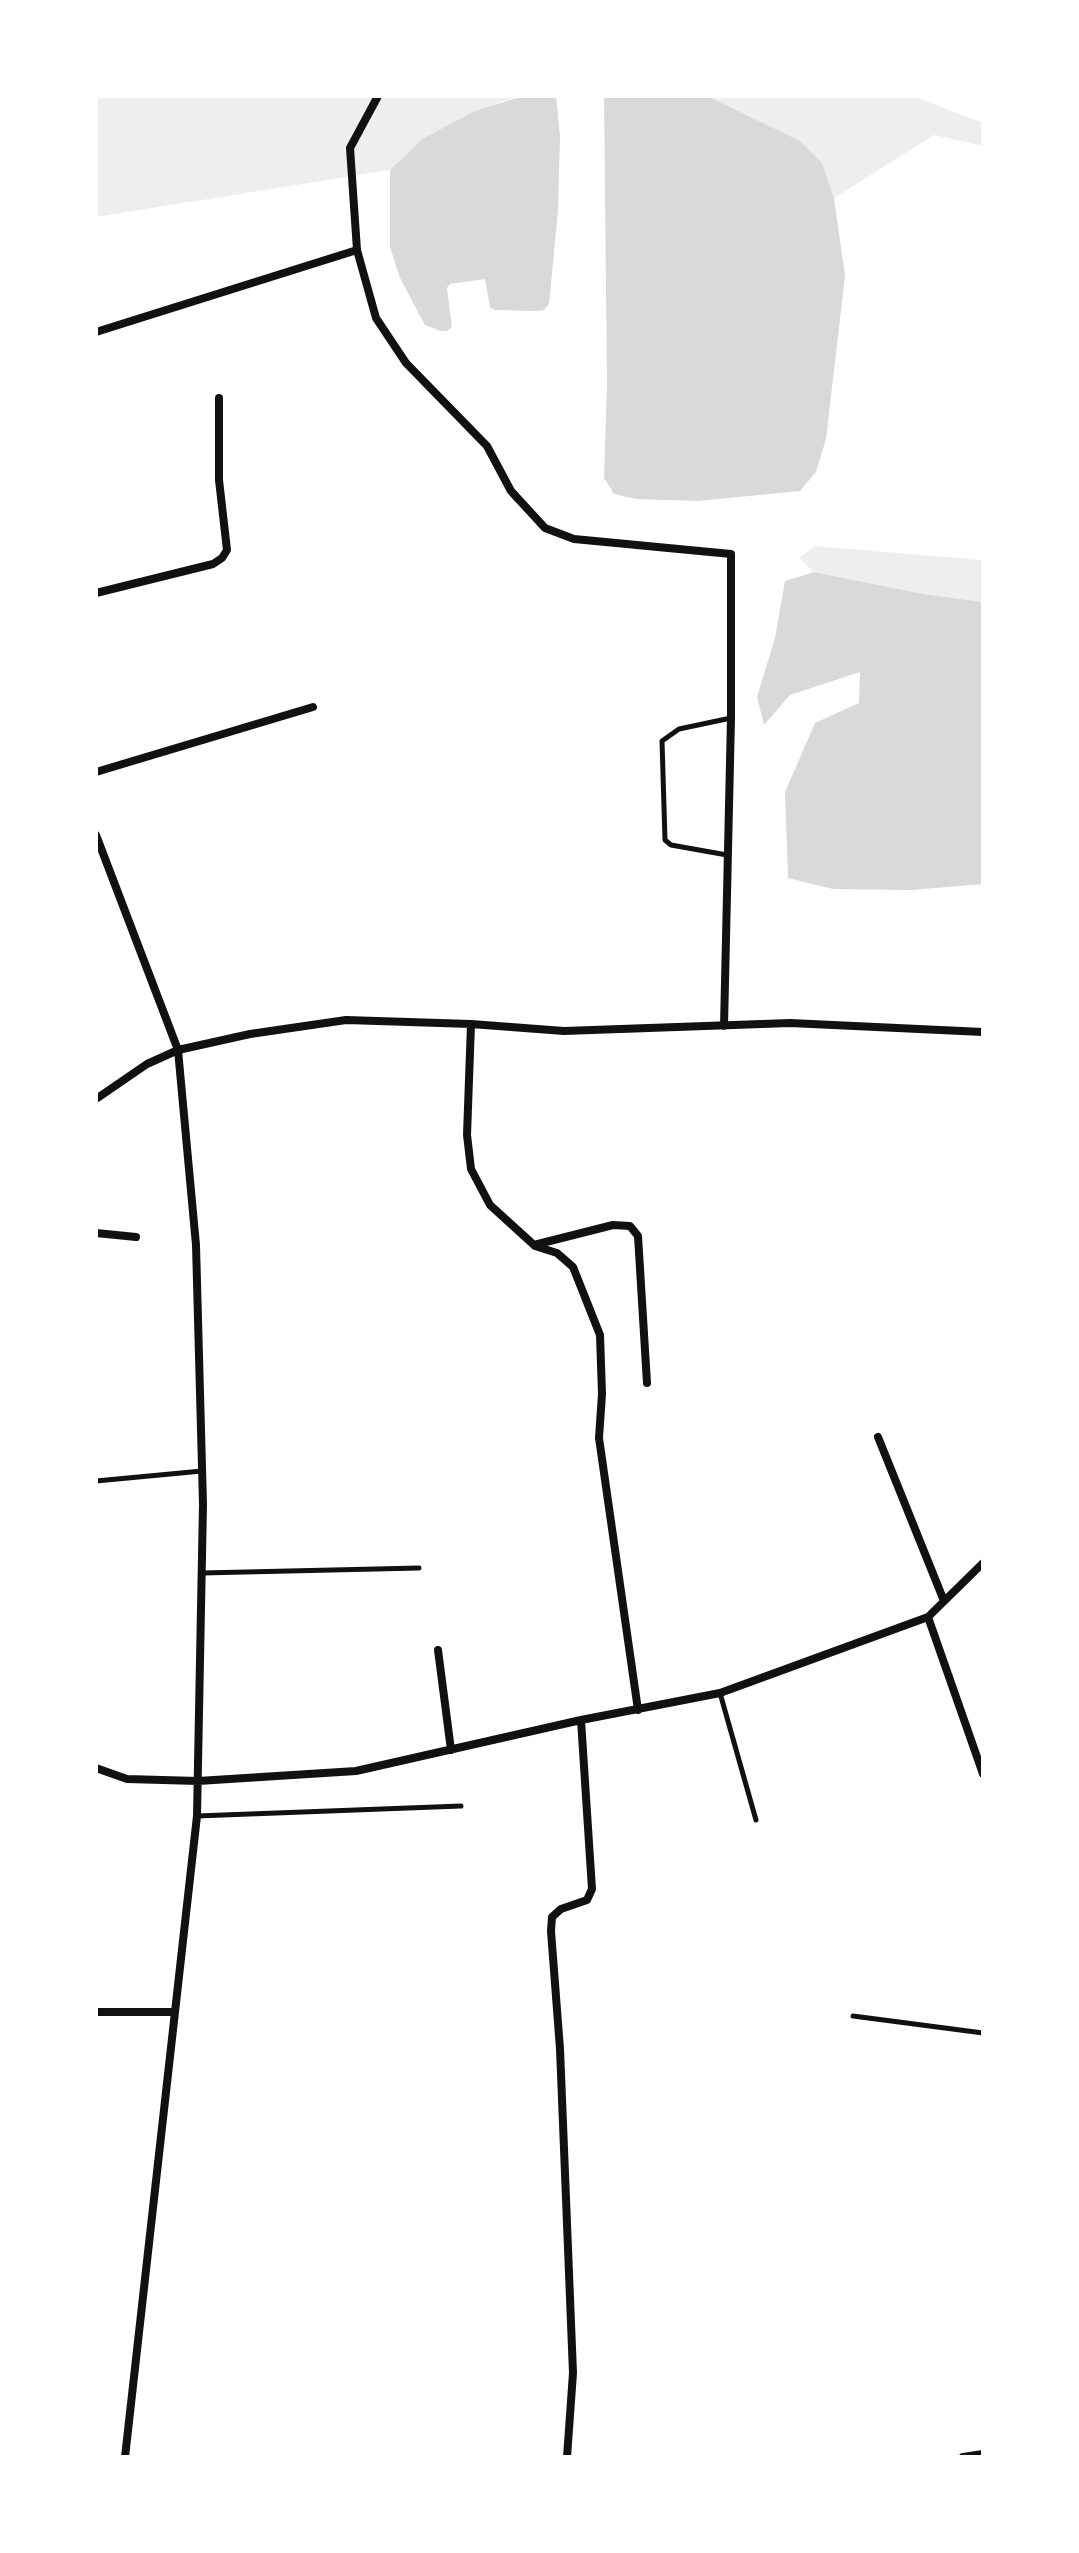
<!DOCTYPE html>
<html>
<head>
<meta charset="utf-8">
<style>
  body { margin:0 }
  #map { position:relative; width:1079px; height:2553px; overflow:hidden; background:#fff; font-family:Karla,sans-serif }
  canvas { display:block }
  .frame { position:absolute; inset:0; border:98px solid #fff; pointer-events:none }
</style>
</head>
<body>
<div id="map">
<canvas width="1079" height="2553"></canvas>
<div class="frame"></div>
</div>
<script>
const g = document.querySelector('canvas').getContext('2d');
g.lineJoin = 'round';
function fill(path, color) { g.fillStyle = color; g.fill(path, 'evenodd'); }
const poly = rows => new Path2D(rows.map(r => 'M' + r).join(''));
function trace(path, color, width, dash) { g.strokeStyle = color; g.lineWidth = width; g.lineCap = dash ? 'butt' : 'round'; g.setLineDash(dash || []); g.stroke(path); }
fill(poly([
  [96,96,523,96,503,101,422,139,390,170,96,217],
  [707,96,913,96,983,123,983,146,934,135,834,198,822,163],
  [815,546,983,560,983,602,923,594,814,572,799,558]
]), '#eee');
fill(poly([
  [523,96,556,96,560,136,558,211,549,304,544,310,536,311,494,310,490,307,485,279,450,284,447,288,452,327,447,331,441,331,425,325,400,278,390,247,390,170,422,139,475,111],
  [604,96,707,96,800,141,822,163,834,198,845,276,826,439,816,472,800,491,698,501,636,499,614,494,604,478,607,385],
  [814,572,923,594,983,602,983,884,912,890,833,889,788,878,785,792,815,723,859,703,860,672,790,695,764,725,757,697,775,638,785,581]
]), '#d9d9d9');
trace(poly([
  [727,855,671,845,665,840,662,741,679,729,731,718],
  [96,1481,202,1471],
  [202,1573,419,1568],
  [720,1693,756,1820],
  [197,1816,461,1806],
  [853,2016,983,2033]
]), '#111', 5);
trace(poly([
  [378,96,350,148,357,250,376,318,406,363,487,446,511,491,545,528,574,539,731,554,731,718,724,1026],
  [96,332,357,250],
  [96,593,213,564,222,558,227,550,219,480,219,398],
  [96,772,313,707],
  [96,835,178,1050,196,1245,203,1504,197,1816,125,2457],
  [471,1024,467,1135,471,1169,490,1205,534,1245,613,1225,630,1226,638,1236,647,1383],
  [96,1099,147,1064,178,1050,250,1034,346,1020,471,1024,564,1031,790,1023,983,1032],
  [96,1233,136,1237],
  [535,1246,557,1253,573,1267,600,1335,602,1394,599,1438,638,1710],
  [878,1437,944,1601],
  [928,1617,983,1774],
  [438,1650,451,1750],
  [96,1768,127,1779,198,1781,356,1771,581,1720,720,1693,928,1617,983,1563],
  [96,2012,174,2012],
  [567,2457,573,2373,560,2049,551,1931,552,1917,561,1909,587,1900,592,1889,581,1720],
  [963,2457,983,2454]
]), '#111', 8);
</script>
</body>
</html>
